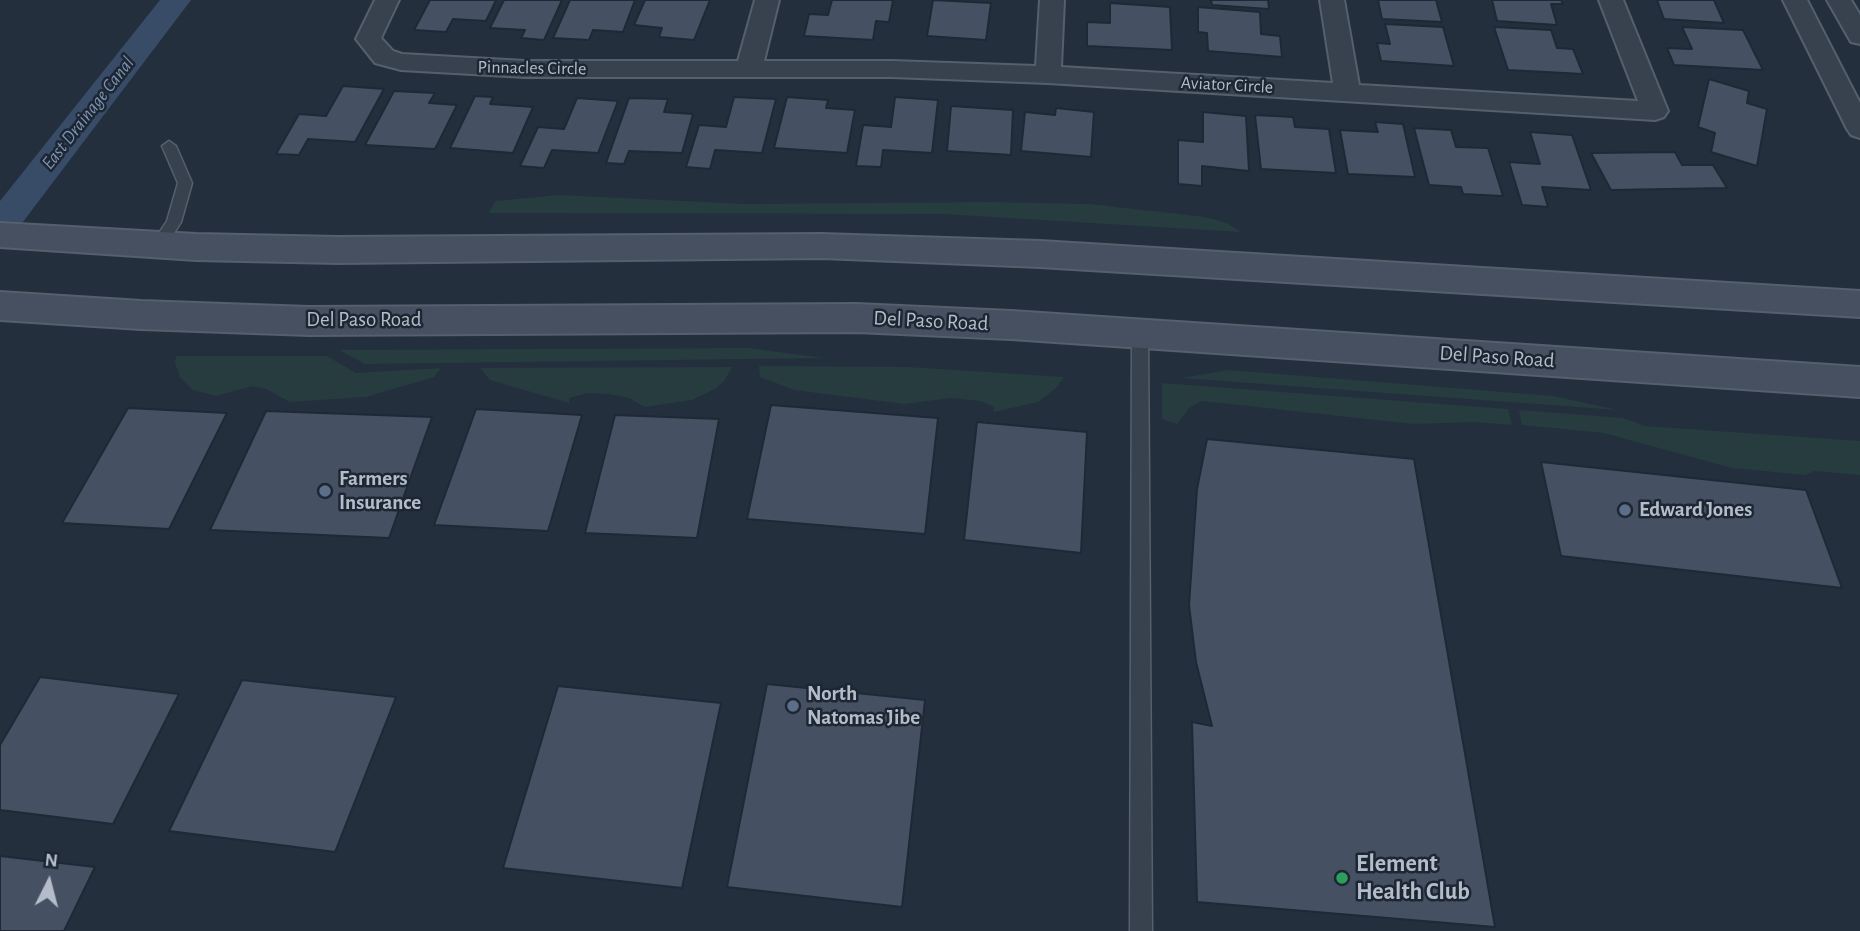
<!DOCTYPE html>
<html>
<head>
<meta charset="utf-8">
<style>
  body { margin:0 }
  #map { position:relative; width:1860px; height:931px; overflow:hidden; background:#242f3e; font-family:"Alegreya Sans",sans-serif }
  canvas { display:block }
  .north { position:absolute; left:14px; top:847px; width:70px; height:70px; -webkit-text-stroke:5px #1d2633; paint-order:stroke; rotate:6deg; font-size:19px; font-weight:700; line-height:28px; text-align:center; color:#b4bcc9 }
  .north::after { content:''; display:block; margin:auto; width:24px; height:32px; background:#b4bcc9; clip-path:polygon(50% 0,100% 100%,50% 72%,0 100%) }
</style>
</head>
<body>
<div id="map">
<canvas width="1860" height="931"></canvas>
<div class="north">N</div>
</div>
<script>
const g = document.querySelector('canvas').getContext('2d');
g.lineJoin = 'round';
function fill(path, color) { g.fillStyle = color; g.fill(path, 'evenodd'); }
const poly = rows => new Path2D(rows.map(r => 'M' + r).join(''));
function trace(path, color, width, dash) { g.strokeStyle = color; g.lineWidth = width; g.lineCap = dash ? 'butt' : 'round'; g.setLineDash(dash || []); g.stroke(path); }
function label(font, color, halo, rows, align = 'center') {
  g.font = font + ' "Alegreya Sans",sans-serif'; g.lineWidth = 5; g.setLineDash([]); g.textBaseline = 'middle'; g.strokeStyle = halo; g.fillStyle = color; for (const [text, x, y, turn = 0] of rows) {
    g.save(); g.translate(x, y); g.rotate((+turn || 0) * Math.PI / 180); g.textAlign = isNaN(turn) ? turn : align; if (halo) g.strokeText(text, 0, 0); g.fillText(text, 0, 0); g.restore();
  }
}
fill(poly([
  [559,195,745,204,991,202,1090,204,1205,217,1227,223,1241,232,942,214,489,213,495,201],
  [748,348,823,358,365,364,339,350],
  [176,356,327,356,356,373,441,368,434,377,366,397,290,402,266,389,253,386,216,396,193,390,180,377,175,363],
  [759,366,908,367,1064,377,1056,388,1038,402,994,412,994,407,980,401,951,398,904,404,794,390,760,377],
  [732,367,725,380,715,389,692,400,645,407,629,398,609,394,588,393,569,398,569,403,490,380,480,368],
  [1229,370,1553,396,1618,410,1182,378],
  [1162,383,1508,409,1512,425,1476,422,1413,424,1202,401,1189,408,1177,424,1162,419],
  [1519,410,1623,418,1645,426,1860,441,1860,475,1815,471,1805,475,1732,468,1604,433,1522,425]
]), '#263c3f');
fill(poly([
  [160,0,191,0,13,235,0,239,0,201,160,0]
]), '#394c67');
const building = poly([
  [430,0,496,0,486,21,453,19,446,32,414,30,430,0],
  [504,0,562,0,544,40,521,38,525,30,490,28,504,0],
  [570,0,635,0,623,32,593,30,589,40,553,38,570,0],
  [645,0,710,0,694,40,659,37,662,28,634,25,645,0],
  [832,0,893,0,889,22,876,21,873,40,804,36,809,14,828,15,832,0],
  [933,0,991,3,986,40,927,36,933,0],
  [1211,0,1268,0,1269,9,1212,5,1211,0],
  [1378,0,1436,0,1442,22,1382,19,1378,0],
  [1492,0,1561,0,1563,4,1551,4,1557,25,1497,21,1492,0],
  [1657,0,1714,0,1724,23,1664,19,1657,0],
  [1110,3,1170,7,1172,50,1087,46,1087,22,1110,23,1110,3],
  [1198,7,1260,12,1261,34,1280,36,1282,57,1208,51,1207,33,1198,32,1198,7],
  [1385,24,1443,27,1454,66,1381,61,1377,43,1390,44,1385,24],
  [1494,27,1551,30,1557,48,1573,49,1583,74,1508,70,1494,27],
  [1682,27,1743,30,1763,70,1674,65,1667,48,1692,49,1682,27],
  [1709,79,1749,91,1747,103,1767,109,1757,166,1711,152,1715,133,1698,127,1709,79],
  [343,86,384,89,355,142,308,139,299,155,276,154,299,114,326,116,343,86],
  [394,91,435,93,429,103,457,105,435,149,365,145,394,91],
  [475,96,493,97,490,104,533,107,513,153,450,148,475,96],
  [734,97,776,99,762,153,715,150,710,169,686,167,699,125,726,127,734,97],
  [787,97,828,100,826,108,855,110,847,153,774,148,787,97],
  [895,97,938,100,932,153,883,150,881,167,856,166,863,125,891,127,895,97],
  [577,98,618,101,598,153,552,150,544,168,520,166,538,127,564,129,577,98],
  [629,98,668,99,664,112,693,114,682,153,629,151,624,164,606,163,629,98],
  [951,106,1013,110,1011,155,947,151,951,106],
  [1056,108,1094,112,1091,157,1021,151,1025,112,1055,115,1056,108],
  [1203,112,1246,116,1249,171,1202,166,1202,186,1178,184,1178,140,1203,142,1203,112],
  [1255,115,1293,117,1295,127,1329,129,1336,173,1261,169,1255,115],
  [1375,122,1403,124,1415,177,1348,174,1340,130,1378,132,1375,122],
  [1414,128,1451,130,1456,147,1488,148,1503,196,1463,194,1461,187,1429,185,1414,128],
  [1530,132,1572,135,1591,190,1542,187,1548,207,1522,205,1509,162,1540,164,1530,132],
  [1675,152,1682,165,1713,165,1727,188,1611,190,1591,153,1675,152],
  [771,405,938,418,925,534,747,519,771,405],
  [128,408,227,413,169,529,62,523,128,408],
  [476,409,582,415,548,531,434,525,476,409],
  [266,411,432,417,389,538,210,530,266,411],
  [615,415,719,419,697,538,585,533,615,415],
  [977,422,1087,432,1081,553,964,540,977,422],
  [1207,439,1414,459,1495,927,1197,902,1192,722,1212,726,1196,662,1189,605,1197,489,1207,439],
  [1541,462,1806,490,1842,588,1561,556,1541,462],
  [40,677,179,694,113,824,0,810,0,745,40,677],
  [242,680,396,697,335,852,169,831,242,680],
  [767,684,925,700,902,907,727,887,767,684],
  [558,686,721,703,682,888,503,868,558,686],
  [0,856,95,867,64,931,0,931,0,856]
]);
fill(building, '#455162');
trace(building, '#1f2835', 2);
const service = poly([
  [169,141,176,146,192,183,181,222,164,249,159,251,151,245,167,221,178,183,162,146,169,141],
  [1140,328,1148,334,1152,931,1130,931,1132,334,1140,328]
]);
const minor = poly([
  [375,0,399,0,381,38,393,51,402,54,525,61,738,61,755,0,779,0,764,61,892,61,1036,66,1040,0,1064,0,1061,67,1333,83,1320,0,1344,0,1359,85,1638,101,1599,0,1623,0,1668,111,1664,117,1655,120,1048,83,892,77,525,77,401,70,375,63,356,39,375,0],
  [1783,0,1807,0,1860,103,1860,138,1851,135,1847,129,1783,0],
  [1827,0,1851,0,1860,15,1860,44,1851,42,1827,0]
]);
const secondary = poly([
  [0,223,196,234,338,237,822,234,1040,241,1860,291,1860,317,1040,267,822,258,338,263,196,260,0,247,0,223],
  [0,292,141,301,309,307,856,304,1011,311,1860,367,1860,397,1011,339,856,332,309,335,141,329,0,320,0,292]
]);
trace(service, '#565f6c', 3);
trace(minor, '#565f6c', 4);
trace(secondary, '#565f6c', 4);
fill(service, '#38414e');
fill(minor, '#38414e');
fill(secondary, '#465061');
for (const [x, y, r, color] of [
  [325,491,7,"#5c6f8a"],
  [1625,510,7,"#5c6f8a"],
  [793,706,7,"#5c6f8a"],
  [1342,878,7,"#2e9e5b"]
]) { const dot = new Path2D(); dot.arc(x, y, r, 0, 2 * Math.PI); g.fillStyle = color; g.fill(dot); trace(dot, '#1d2633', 2.5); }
label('18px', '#b4bcc9', '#1d2633', [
  ["Pinnacles Circle",532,68,1],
  ["Aviator Circle",1227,85,3]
]);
label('italic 19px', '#7c92b1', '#1d2633', [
  ["East Drainage Canal",88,113,-52]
]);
label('21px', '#b4bcc9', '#1d2633', [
  ["Del Paso Road",364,320],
  ["Del Paso Road",931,321,3],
  ["Del Paso Road",1497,357,4]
]);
label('bold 21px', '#b4bcc9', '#1d2633', [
  ["Farmers",339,479],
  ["Insurance",339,503],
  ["Edward Jones",1639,510],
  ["North",807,694],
  ["Natomas Jibe",807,718]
], 'left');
label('bold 24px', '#b4bcc9', '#1d2633', [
  ["Element",1356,864],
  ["Health Club",1356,892]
], 'left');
</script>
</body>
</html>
